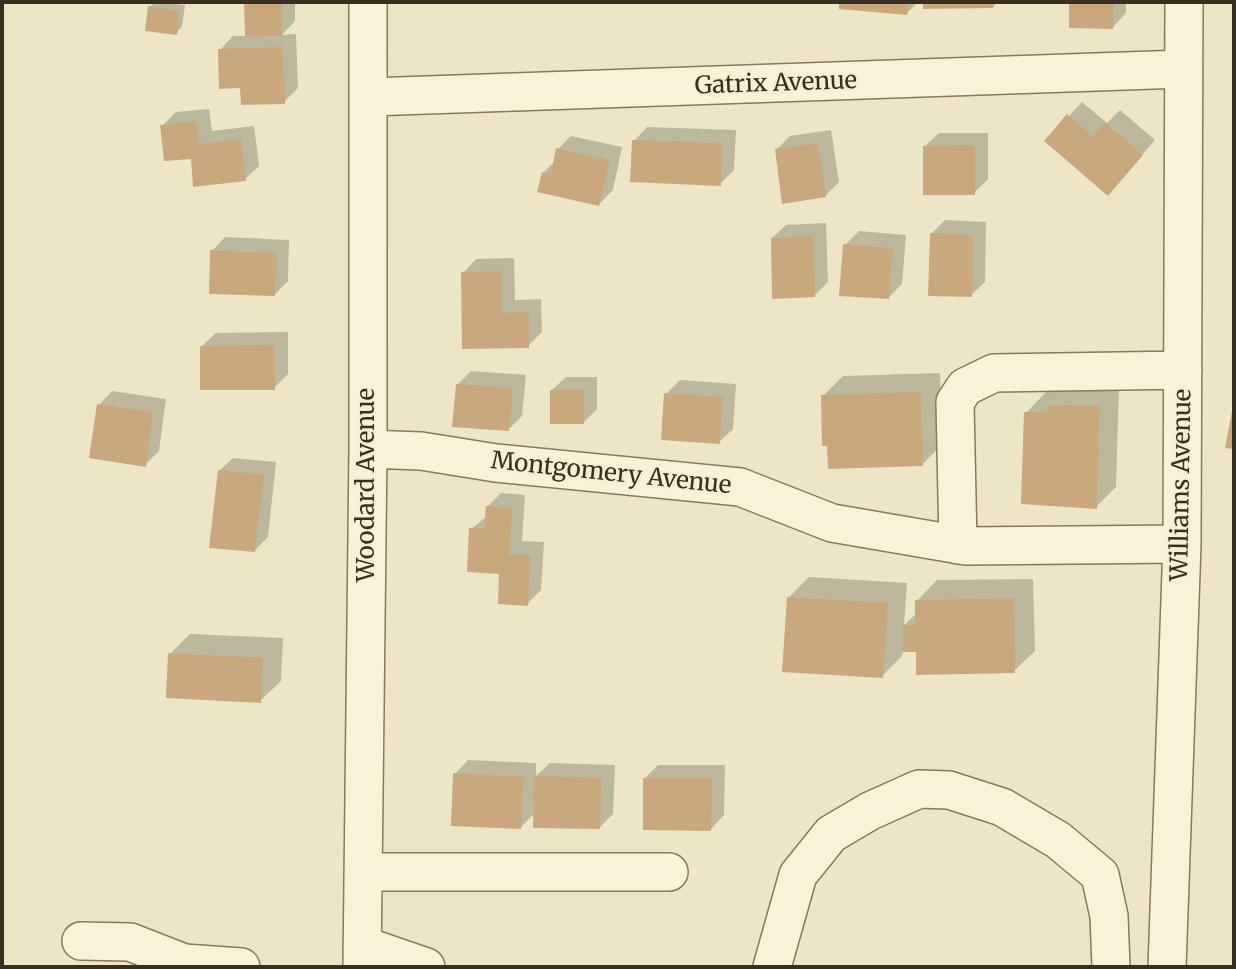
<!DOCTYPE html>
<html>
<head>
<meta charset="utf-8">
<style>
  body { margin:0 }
  #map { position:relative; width:1236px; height:969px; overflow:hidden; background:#ece6c6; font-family:Merriweather,serif }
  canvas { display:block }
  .frame { position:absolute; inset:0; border:4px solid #382f20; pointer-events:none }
</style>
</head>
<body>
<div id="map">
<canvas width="1236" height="969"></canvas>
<div class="frame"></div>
</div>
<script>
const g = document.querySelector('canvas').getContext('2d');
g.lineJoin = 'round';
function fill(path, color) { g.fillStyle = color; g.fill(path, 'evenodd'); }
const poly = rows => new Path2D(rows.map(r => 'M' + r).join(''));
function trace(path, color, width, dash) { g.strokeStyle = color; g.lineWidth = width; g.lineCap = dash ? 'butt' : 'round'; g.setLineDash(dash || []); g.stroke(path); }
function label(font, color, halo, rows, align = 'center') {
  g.font = font + ' Merriweather,serif'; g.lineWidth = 6; g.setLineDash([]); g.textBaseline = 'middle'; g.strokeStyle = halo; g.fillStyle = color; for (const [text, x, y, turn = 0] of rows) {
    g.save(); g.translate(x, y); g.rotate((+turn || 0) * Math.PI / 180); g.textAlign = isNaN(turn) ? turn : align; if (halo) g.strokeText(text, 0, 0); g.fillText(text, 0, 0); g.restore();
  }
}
fill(poly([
  [155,2,185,5,182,27,176,33,150,7],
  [246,2,295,2,295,21,282,35,296,34,298,88,284,102,242,87,220,50,233,36,246,36],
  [841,2,918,2,907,13,840,7],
  [925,2,998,2,993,7,925,8],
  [1071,2,1126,2,1126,13,1113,27,1071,26],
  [1082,102,1107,123,1120,110,1155,140,1121,180,1047,140],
  [209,109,212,131,254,126,259,166,245,179,192,157,162,126,176,112],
  [647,127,736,130,734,170,720,184,634,141],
  [831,130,839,182,825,196,776,150,790,136],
  [939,133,988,133,988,179,974,193,925,146],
  [571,136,622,147,613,190,599,204,543,173,555,161,558,149],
  [945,220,986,222,985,282,971,295,931,234],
  [826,223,828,282,814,296,772,238,786,225],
  [859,231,906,235,902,284,888,298,845,245],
  [225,237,289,240,288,281,274,295,212,251],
  [514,258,515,300,541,299,542,332,528,346,463,273,476,259],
  [288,332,288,374,274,388,202,346,216,333],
  [471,371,526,375,522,416,508,430,458,384],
  [940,373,942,444,922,465,823,396,843,376],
  [566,377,597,377,597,409,583,423,552,390],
  [680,380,736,384,733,429,719,442,666,394],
  [1069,386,1119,387,1116,487,1096,507,1026,413,1046,392,1062,392],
  [112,391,166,399,159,451,145,465,99,405],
  [233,458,276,462,268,537,255,550,219,471],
  [501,493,525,495,522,541,544,542,541,590,527,604,471,529,487,516,487,507],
  [809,577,907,583,904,625,917,613,917,601,937,580,1033,579,1035,651,1014,671,917,651,903,651,902,656,882,676,789,597],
  [190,634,283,638,281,681,260,701,170,654],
  [468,760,536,763,536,776,550,763,615,765,613,814,599,828,535,813,521,827,455,774],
  [658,765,725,765,724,815,711,829,645,778]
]), '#0003');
fill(poly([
  [244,2,282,2,282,36,245,37],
  [839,2,909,2,907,15,839,9],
  [923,2,993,2,993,8,923,9],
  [1069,2,1114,2,1113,29,1069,28],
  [148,6,180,11,177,35,145,31],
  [283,47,285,104,241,105,240,88,219,89,218,49],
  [1067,114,1093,136,1105,122,1143,155,1108,196,1044,141],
  [196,121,199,144,241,139,246,181,193,187,191,159,164,161,160,125],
  [632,140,723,143,721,186,630,182],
  [818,143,826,197,782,204,775,149],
  [975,145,975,195,923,195,923,146],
  [556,148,610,160,599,206,537,192,542,172,551,174],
  [930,233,973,235,972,297,928,296],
  [813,236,815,297,772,299,771,238],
  [843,244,893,248,889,299,839,296],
  [210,250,277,253,275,296,209,294],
  [501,271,502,313,529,312,529,348,462,349,461,272],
  [275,345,275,390,200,390,200,346],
  [456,384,513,388,509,431,452,427],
  [550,390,584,390,584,424,550,424],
  [921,392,923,466,828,469,827,446,822,446,821,395],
  [664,393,723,397,720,444,661,440],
  [97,404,153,412,146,467,89,458],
  [1047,405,1100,406,1097,509,1021,504,1024,412,1047,412],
  [1233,406,1234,406,1234,449,1225,448],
  [218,470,264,475,255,552,209,548],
  [486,506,512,508,509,555,531,555,528,606,498,604,499,574,467,572,469,528,484,529],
  [787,597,888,603,883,678,782,672],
  [1014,598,1015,673,916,675,916,652,903,652,903,625,915,625,915,600],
  [168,653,263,658,261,703,166,698],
  [453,773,524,777,521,829,451,826],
  [534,776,602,778,600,829,533,828],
  [643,778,712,778,711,831,643,830]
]), '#c9a87e');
const minor = poly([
  [369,97,1183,69],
  [368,449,421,451,496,463,740,487,832,523,966,546,1182,544],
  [958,545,955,402,965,387,994,373,1183,370],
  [364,872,669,872],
  [81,941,130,942,184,963,241,967],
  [362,945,426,967],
  [362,967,368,449,368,2],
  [772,967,798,875,831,834,870,811,919,789,949,790,1002,807,1058,840,1100,875,1109,916,1111,967],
  [1167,967,1182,544,1184,2]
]);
trace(minor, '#87795d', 40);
trace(minor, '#f7f3d9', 37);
label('24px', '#382f20', '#f4f0d6', [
  ["Gatrix Avenue",776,84,-2],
  ["Montgomery Avenue",611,474,6],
  ["Woodard Avenue",367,485,-90],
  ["Williams Avenue",1182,485,-89]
]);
</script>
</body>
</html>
